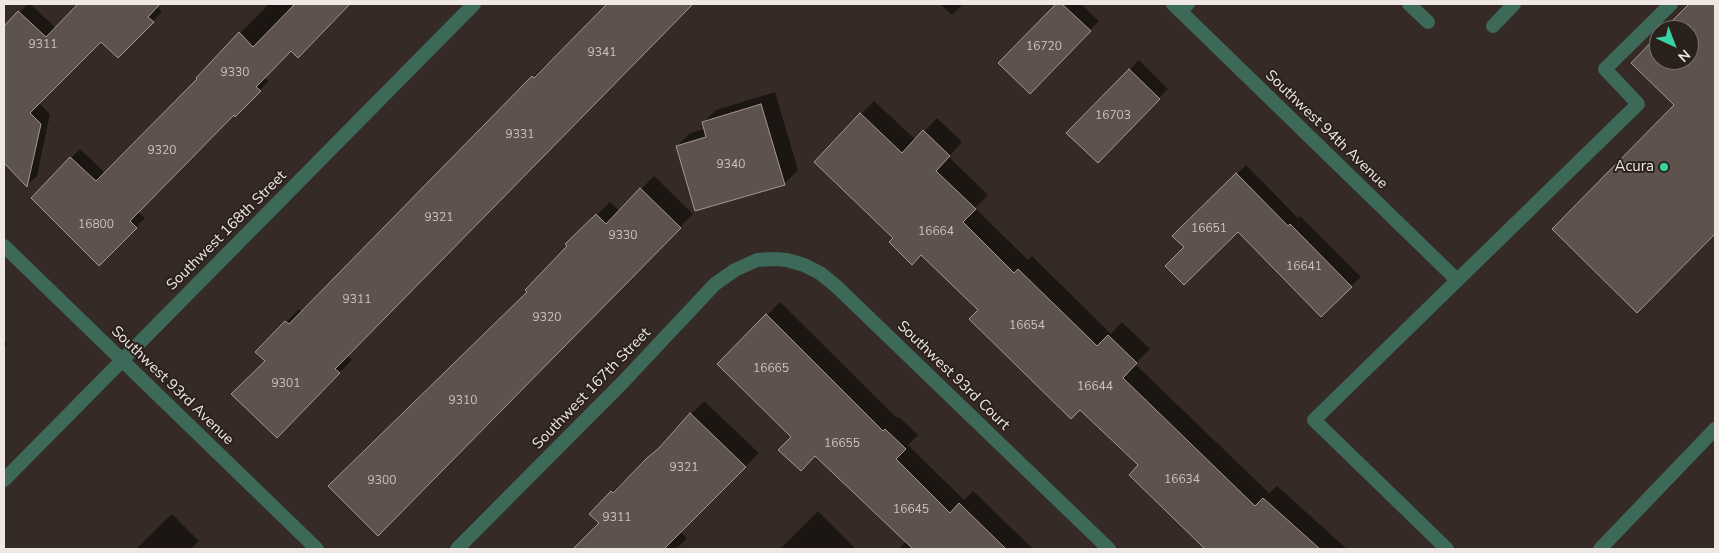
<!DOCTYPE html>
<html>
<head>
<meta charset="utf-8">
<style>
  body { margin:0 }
  #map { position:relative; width:1719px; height:553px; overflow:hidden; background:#352a25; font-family:"Nunito Sans",sans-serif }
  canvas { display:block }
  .frame { position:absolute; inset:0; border:5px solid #eee7e3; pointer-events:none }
  .north { position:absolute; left:1649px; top:20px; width:50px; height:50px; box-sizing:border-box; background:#2b211c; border:1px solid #79706c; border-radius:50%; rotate:137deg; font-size:14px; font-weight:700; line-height:20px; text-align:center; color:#eee7e3 }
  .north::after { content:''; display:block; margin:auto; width:18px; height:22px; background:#39d4a5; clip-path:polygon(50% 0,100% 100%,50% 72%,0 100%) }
</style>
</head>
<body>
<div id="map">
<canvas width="1719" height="553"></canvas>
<div class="frame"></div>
<div class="north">N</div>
</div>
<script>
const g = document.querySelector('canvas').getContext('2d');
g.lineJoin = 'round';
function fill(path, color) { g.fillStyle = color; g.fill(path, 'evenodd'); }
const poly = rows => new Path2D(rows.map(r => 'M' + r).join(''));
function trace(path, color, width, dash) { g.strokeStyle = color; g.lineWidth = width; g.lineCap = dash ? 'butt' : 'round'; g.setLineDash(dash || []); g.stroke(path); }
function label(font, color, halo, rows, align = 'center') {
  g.font = font + ' "Nunito Sans",sans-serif'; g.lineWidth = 4; g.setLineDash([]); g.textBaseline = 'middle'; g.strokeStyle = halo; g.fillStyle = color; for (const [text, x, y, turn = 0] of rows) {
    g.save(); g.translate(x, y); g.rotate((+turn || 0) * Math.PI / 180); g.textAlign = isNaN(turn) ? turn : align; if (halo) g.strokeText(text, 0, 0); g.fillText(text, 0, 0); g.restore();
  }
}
fill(poly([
  [28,4,30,4,56,28,80,4,158,4,156,6,162,12,118,56,101,40,38,102,50,114,37,176,27,185,4,162,4,28],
  [269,4,349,4,298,56,291,49,264,77,269,81,235,115,234,114,138,212,145,218,99,264,33,198,80,149,105,173,199,79,219,54],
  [608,4,693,4,347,355,352,360,277,436,266,361,257,352,299,309,302,312,533,77,546,64,548,66],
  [940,4,963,4,952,15],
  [1058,4,1081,4,1099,21,1030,92,1000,63],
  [1691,4,1715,4,1715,233,1637,312,1675,105,1632,63,1659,36,1659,60,1689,60,1689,30,1665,30],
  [1139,60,1168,89,1098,161,1068,133],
  [775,92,798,170,785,183,696,210,677,146,690,133,705,129,703,123,716,110],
  [874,101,916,140,937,118,962,142,949,157,988,195,975,208,1028,260,1032,256,1111,334,1122,322,1150,349,1135,364,1269,493,1277,486,1347,549,1208,549,1130,475,1140,465,922,253,895,238,861,114],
  [1246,165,1298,218,1300,216,1361,277,1321,315,1238,231,1186,247,1174,236],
  [654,176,693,214,378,534,529,292,568,246,567,244,610,202,620,211],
  [780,302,897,418,899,417,918,435,908,445,964,500,973,491,1033,549,899,549,906,541,816,455,793,437,719,364],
  [4,340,7,344,4,348],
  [704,401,759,453,680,532,687,538,676,549,575,549,601,523,591,514,625,479,627,480,668,439],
  [818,511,854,547,852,549,780,549],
  [172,514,199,541,191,549,136,549]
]), '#0007');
const building = poly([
  [78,4,160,4,148,17,154,22,118,58,101,42,30,113,41,124,27,187,4,163,4,26,18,11,46,37,78,4],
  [295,4,350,4,298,58,291,51,256,87,261,91,235,117,234,115,130,221,137,228,99,266,31,198,70,157,96,181,197,79,196,78,239,32,253,47,295,4],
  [607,4,693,4,335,369,340,373,277,438,231,394,265,361,255,352,285,321,289,324,532,76,534,78,607,4],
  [1056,4,1062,4,1091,31,1030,94,998,63,1056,4],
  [1689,4,1715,4,1715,234,1637,313,1552,229,1674,105,1631,63,1659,34,1659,60,1689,60,1689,30,1663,30,1689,4],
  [1129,69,1160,99,1098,163,1066,133,1129,69],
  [761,104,785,185,695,211,676,146,706,137,702,122,761,104],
  [860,113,902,153,923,130,950,156,936,171,976,209,963,222,1014,273,1018,269,1097,346,1108,335,1137,363,1123,378,1255,506,1263,498,1320,549,1205,549,1129,475,1138,465,1080,410,1071,419,969,319,978,310,921,255,912,265,889,242,893,238,814,162,860,113],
  [1236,173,1288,226,1290,224,1352,287,1321,317,1238,232,1184,285,1165,266,1184,247,1172,236,1236,173],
  [640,188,681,228,378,536,328,486,527,292,525,290,567,246,565,244,596,214,606,224,640,188],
  [766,314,883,431,885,429,906,449,896,459,950,513,959,503,1006,549,913,549,815,456,801,471,778,450,791,437,717,364,766,314],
  [690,413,746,467,664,549,573,549,599,523,589,514,611,491,613,493,647,458,659,448,690,413]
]);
fill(building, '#5e524d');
trace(building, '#a59891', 1);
trace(poly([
  [1409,4,1428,22],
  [1180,11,1188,4],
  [1493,26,1514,4],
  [1447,549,1314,420,1638,104,1605,69,1671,4],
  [1600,549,1715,429]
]), '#3d6958', 14);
trace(poly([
  [1173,4,1457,280],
  [4,246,317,549],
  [457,549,623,382,715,284,735,270,757,260,774,259,787,260,804,265,820,273,836,286,1109,549]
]), '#3d6958', 14);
trace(poly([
  [4,480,474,4]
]), '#3d6958', 14);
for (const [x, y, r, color] of [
  [1664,167,5,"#39d4a5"]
]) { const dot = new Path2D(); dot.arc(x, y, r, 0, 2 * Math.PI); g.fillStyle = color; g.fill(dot); trace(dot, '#2b211c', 2); }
label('12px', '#cac2be', null, [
  ["9311",43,45],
  ["16720",1044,47],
  ["9341",602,53],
  ["9330",235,73],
  ["16703",1113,116],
  ["9331",520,135],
  ["9320",162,151],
  ["9340",731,165],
  ["9321",439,218],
  ["16800",96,225],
  ["16651",1209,229],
  ["16664",936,232],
  ["9330",623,236],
  ["16641",1304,267],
  ["9311",357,300],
  ["9320",547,318],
  ["16654",1027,326],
  ["16665",771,369],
  ["9301",286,384],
  ["16644",1095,387],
  ["9310",463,401],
  ["16655",842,444],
  ["9321",684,468],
  ["16634",1182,480],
  ["9300",382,481],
  ["16645",911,510],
  ["9311",617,518]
]);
label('15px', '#eee7e3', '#2b211c', [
  ["Southwest 94th Avenue",1326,130,44],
  ["Southwest 168th Street",227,231,-45],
  ["Southwest 93rd Court",953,376,44],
  ["Southwest 93rd Avenue",172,386,44],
  ["Southwest 167th Street",592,389,-46]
]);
label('15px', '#eee7e3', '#2b211c', [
  ["Acura",1654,167]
], 'right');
</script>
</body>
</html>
